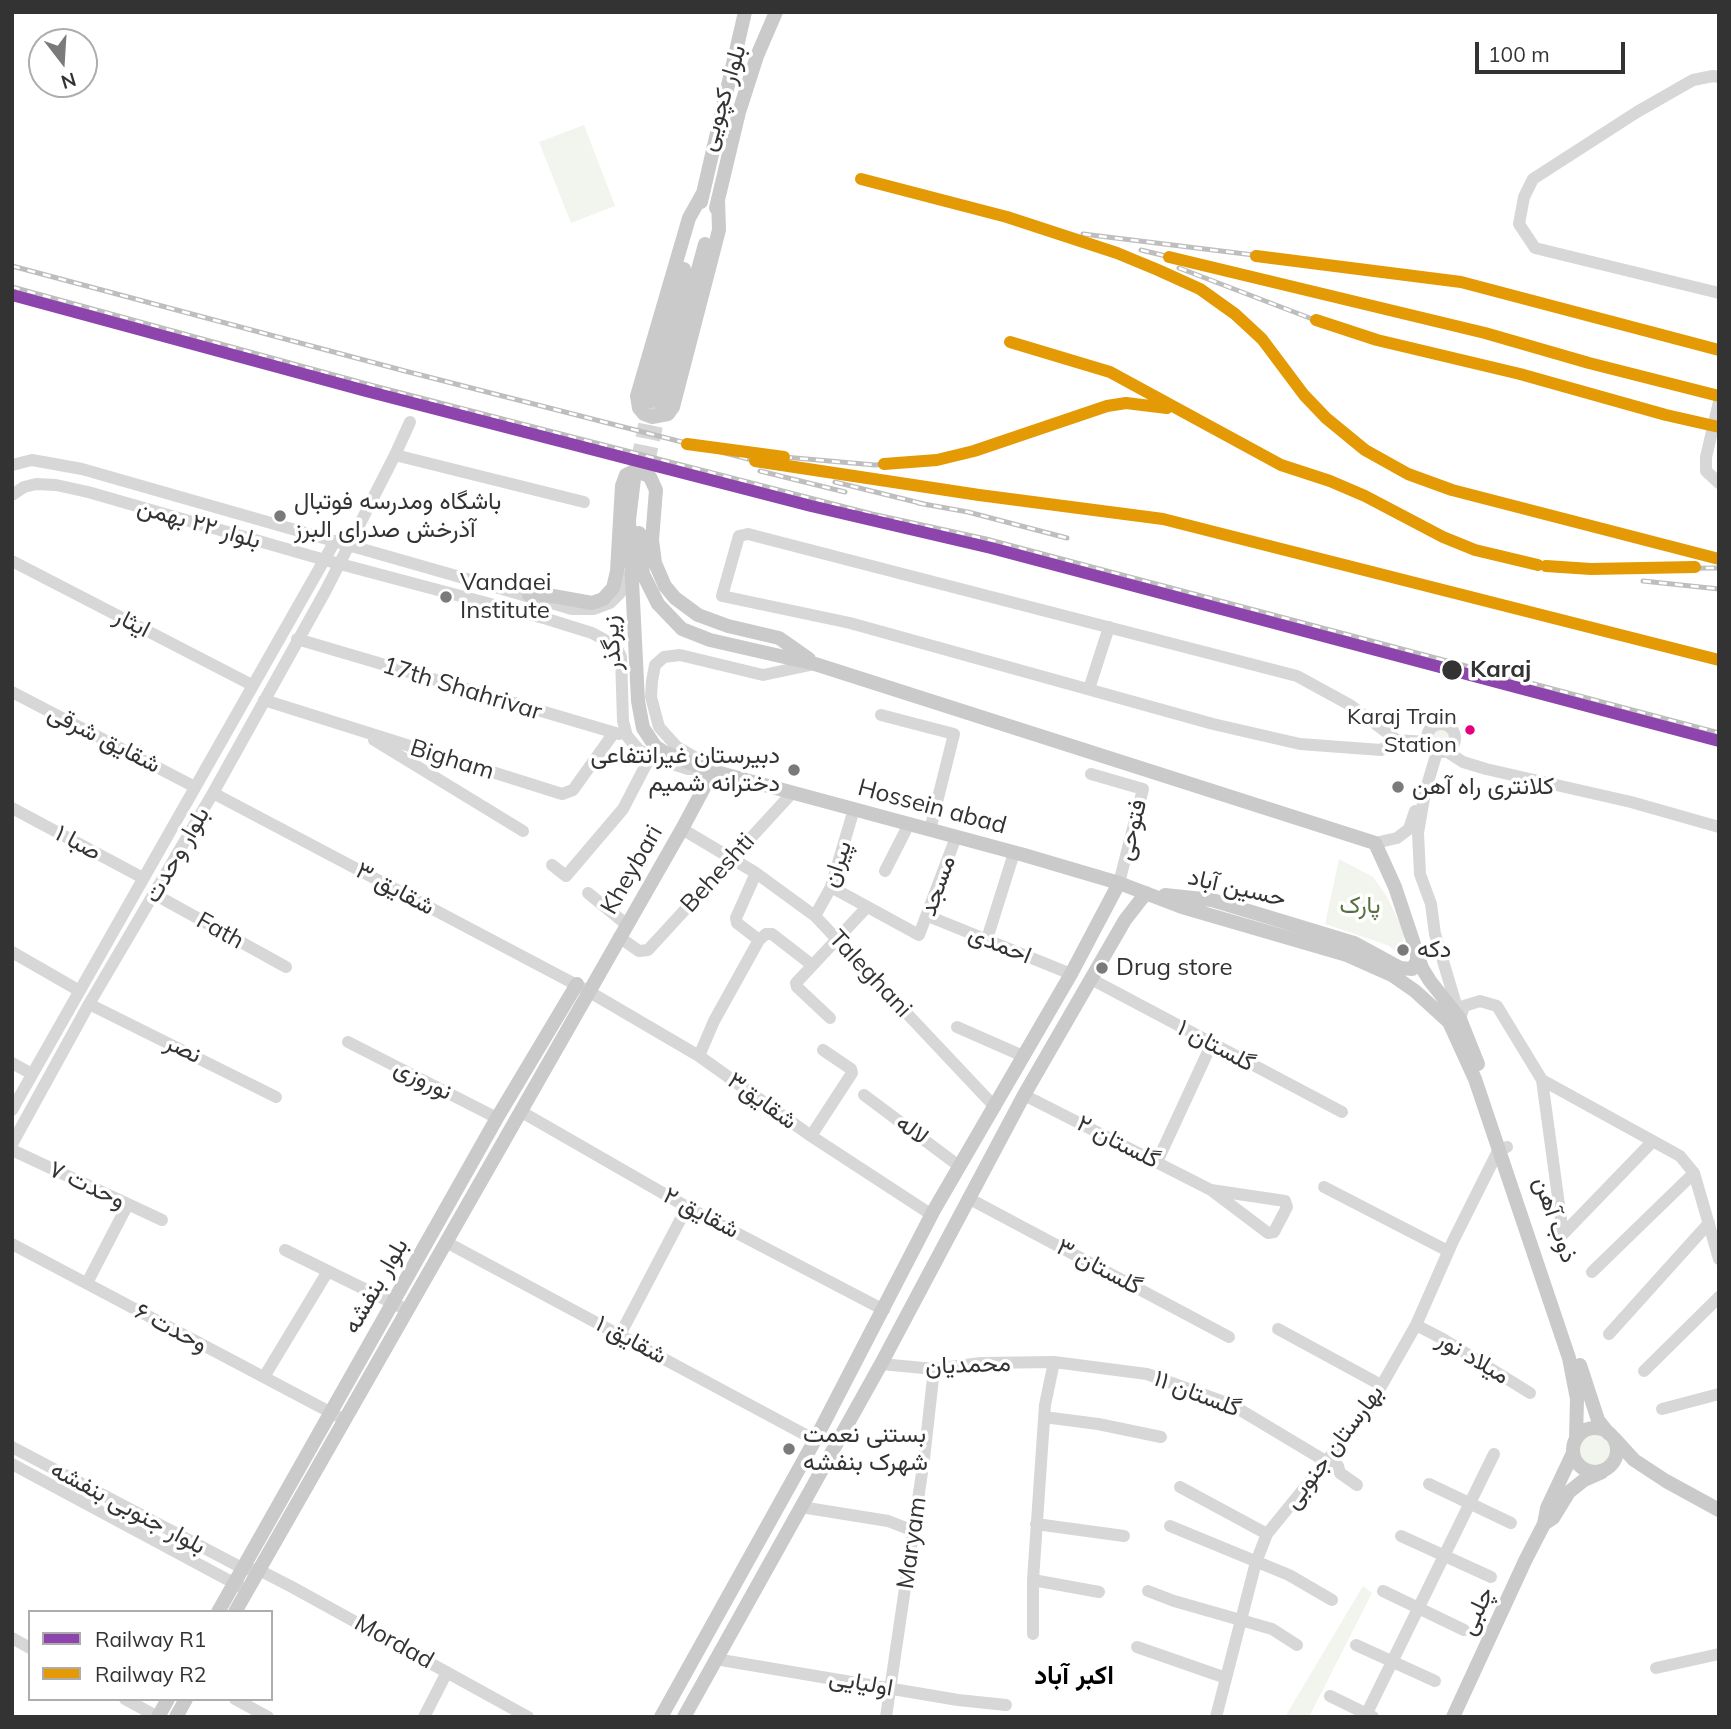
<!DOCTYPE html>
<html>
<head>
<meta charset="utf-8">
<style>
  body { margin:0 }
  #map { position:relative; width:1731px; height:1729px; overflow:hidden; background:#fff; font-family:Mulish,sans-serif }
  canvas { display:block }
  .frame { position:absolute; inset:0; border:14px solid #333; pointer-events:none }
  .legend { position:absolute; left:28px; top:1610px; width:245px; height:91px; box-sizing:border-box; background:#fff; border:2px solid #adadad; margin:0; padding:9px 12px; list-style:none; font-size:21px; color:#333 }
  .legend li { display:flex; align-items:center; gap:14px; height:35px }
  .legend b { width:35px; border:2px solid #adadad }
  .north { position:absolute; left:28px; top:28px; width:70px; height:70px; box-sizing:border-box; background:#fff; border:2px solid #adadad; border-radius:50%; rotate:163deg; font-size:19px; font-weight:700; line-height:28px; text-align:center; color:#333 }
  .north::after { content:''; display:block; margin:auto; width:24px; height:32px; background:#7a7a7a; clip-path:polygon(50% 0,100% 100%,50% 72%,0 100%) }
  .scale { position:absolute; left:1475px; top:42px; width:150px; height:32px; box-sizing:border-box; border:4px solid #333; border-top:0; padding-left:9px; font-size:21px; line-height:24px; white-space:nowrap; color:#333; -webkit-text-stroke:5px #fff; paint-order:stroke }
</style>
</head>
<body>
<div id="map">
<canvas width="1731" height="1729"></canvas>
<div class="frame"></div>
<ul class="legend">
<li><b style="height:9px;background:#8e44ad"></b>Railway R1</li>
<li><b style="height:9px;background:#e39a05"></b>Railway R2</li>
</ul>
<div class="north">N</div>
<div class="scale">100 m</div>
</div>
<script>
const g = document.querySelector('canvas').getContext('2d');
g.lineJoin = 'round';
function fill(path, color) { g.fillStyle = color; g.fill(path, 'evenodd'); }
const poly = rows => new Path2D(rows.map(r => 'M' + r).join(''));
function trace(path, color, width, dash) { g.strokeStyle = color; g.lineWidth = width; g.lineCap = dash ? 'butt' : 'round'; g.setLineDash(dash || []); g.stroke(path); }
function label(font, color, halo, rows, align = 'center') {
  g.font = font + ' Mulish,Vazirmatn,sans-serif'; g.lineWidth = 7; g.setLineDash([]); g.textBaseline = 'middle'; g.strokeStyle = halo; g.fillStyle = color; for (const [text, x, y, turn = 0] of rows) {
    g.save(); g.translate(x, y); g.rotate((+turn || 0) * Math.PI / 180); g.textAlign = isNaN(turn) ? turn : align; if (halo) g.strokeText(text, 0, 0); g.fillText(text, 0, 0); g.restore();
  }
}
fill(poly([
  [584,125,615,206,571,223,539,142],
  '1429 738a12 12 0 1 1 24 0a12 12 0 1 1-24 0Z',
  [1339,859,1373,877,1386,895,1405,934,1400,954,1387,945,1325,924],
  '1576 1451a19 19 0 1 1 38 0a19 19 0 1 1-38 0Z',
  [1363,1586,1372,1593,1309,1717,1285,1717]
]), '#f1f5ed');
trace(poly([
  [634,479,650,401],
  [644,481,660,407]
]), '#d6d6d6', 14, [14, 7]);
trace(poly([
  [1719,77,1713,76,1693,80,1637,112,1533,179,1524,197,1519,224,1535,248,1719,293],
  [1719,402,1706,457,1706,471,1719,483],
  [395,455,584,502],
  [12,465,32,460,82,469,572,609,594,609,610,603,620,593,632,569],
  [12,495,24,487,36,484,56,485,88,492,325,560,547,619,592,633,616,646,621,657,623,721,627,736,638,749,650,757,688,769,703,769],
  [12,561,252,685],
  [297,639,619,734],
  [1089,689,1109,627],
  [12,692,195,787],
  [264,700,562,794,573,790,613,734],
  [881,715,954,734,930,830],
  '1427 738a14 14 0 1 1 28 0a14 14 0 1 1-28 0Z',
  [374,740,523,831],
  [1397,740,1350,705,1297,676,748,534,739,536,722,596,850,623,1213,724,1300,744,1381,750,1397,740,1427,742],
  [1446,751,1463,762,1486,769,1631,802,1719,827],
  [1437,752,1425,792,1418,833,1420,874,1431,904,1435,934,1460,1018],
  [708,765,677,747,659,727,651,697,652,681,655,665,664,657,680,655,763,675,815,664],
  [1091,774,1143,789,1119,883],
  [213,793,588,991,699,1056,811,1136,932,1215],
  [12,808,143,878],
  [682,829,756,873,815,916,995,1107],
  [1375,843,1397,838,1409,829,1415,811],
  [552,865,566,876,623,809,650,757],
  [885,871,909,824],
  [756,873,736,918,737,923,759,940,766,934,772,934,812,965],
  [831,887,919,935,956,837],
  [588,893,626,924],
  [154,894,286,967],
  [815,916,831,887,854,809],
  [928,916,1071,974],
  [619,937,639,951,648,950,793,792],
  [987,939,1014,853],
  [12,952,78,990],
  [1091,979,1342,1112],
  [89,1004,276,1097],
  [830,1018,797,987,796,983,867,907],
  [1460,1019,1464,1006,1480,1001,1497,1006,1542,1080,1680,1156,1694,1173,1719,1259],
  [957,1027,1023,1056],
  [348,1042,497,1118],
  [699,1056,714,1021,759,940],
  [12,1063,32,1074],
  [1542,1080,1563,1234],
  [864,1095,959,1166],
  [1024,1095,1211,1190,1268,1233,1274,1232,1287,1207,1285,1201,1211,1190],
  [12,1110,335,541],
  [520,1111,687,1207,884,1310],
  [811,1136,852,1073,851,1069,823,1050],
  [12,1144,89,1004,213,793,326,590,395,455,410,422],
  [12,1150,162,1220],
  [1157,1162,1212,1043],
  [1324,1187,1448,1251],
  [968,1198,1229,1337],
  [1563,1234,1652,1142],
  [446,1242,815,1440],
  [12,1244,343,1419],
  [285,1250,401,1307],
  [1592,1272,1694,1173],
  [87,1283,128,1204],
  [1416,1325,1443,1339,1530,1393],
  [1278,1329,1381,1385],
  [621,1333,687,1207],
  [1609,1334,1709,1223],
  [881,1364,934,1369,981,1363,1054,1362,1147,1374,1232,1405,1327,1462],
  [1644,1371,1719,1297],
  [264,1377,328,1271],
  [1662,1409,1719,1394],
  [1044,1417,1098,1424,1161,1437],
  [12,1447,244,1569,259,1570,292,1587,528,1717],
  [1330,1459,1338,1466,1340,1473,1357,1485],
  [12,1464,243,1588],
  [1429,1484,1511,1523],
  [1180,1487,1267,1534],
  [801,1507,888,1521,914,1531],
  [1036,1524,1124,1536],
  [1170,1526,1289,1575,1332,1600],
  [1401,1536,1491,1577],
  [1033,1580,1099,1592],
  [1148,1591,1174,1601,1272,1629,1297,1645],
  [1383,1591,1464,1630],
  [1033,1634,1033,1580,1045,1405,1054,1362],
  [12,1638,30,1648],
  [1356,1645,1435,1681],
  [1137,1647,1226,1678],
  [715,1659,958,1700,1006,1705],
  [1656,1668,1719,1654],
  [1330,1696,1373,1717],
  [125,1699,158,1717],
  [235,1699,268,1717],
  [424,1717,447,1672],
  [886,1717,924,1459,934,1369],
  [1216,1717,1256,1562,1267,1534,1367,1411,1416,1325,1453,1241,1499,1149,1507,1147],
  [1365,1717,1494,1454]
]), '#d7d7d7', 12);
trace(poly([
  [703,193,689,218,637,396,639,408,644,414,652,417,668,414,673,407,719,230,718,199],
  [701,202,745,12],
  [716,208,739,112,757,56,776,12],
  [650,401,684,269],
  [661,405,705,244],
  [634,479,629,520,638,701,643,728,655,746,664,752,705,769,1024,855,1119,883,1182,907,1347,955,1392,975,1415,991,1449,1022,1475,1079,1569,1358,1577,1399,1576,1439],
  [639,533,643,574,658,604,682,629,710,640,815,664,1375,843,1395,887,1422,968,1430,981,1460,1019,1478,1064],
  [529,595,553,596,592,603,603,599,613,588,617,571,622,486,626,475,632,472,641,472,650,477,656,490,652,540,655,563,665,586,675,598,698,615,728,626,779,638,809,659],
  [1165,895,1212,900,1354,943,1400,968,1412,969,1417,961,1417,953],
  [1580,1365,1598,1420,1609,1434],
  '1573 1450a22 22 0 1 1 44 0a22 22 0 1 1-44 0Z',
  [1614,1438,1634,1460,1666,1481,1719,1510],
  [1544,1524,1547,1508,1573,1453],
  [218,1612,497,1118,577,984],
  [235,1612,682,829,713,771],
  [158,1717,168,1699],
  [176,1717,186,1699],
  [661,1717,815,1440,934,1210,1071,974,1119,883],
  [684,1717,881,1364,1024,1095,1125,920,1146,893],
  [1453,1717,1525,1561,1544,1524,1553,1518,1569,1492,1584,1480,1602,1472]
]), '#cacaca', 14);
const rail = poly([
  [861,179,1007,217,1117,253,1158,270,1200,289,1235,314,1262,339,1304,395,1326,418,1365,450,1408,474,1452,490,1719,559],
  [1083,234,1351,267,1461,282,1719,350],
  [1141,250,1485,333,1613,369],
  [12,266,405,371,764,463],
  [1179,268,1328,325,1377,340,1520,374],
  [12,287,374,386,872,514,986,539,1719,733],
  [1010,342,1110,372,1281,465,1330,481,1365,496,1443,537,1475,550,1538,565],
  [1658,380,1719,396],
  [1572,388,1719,427],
  [784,457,875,465,937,460,974,451,1107,406,1126,403,1151,405,1170,409],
  [755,461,979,495,1163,519,1719,660],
  [760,471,845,492],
  [835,482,928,505],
  [918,503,968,512,1067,538],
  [1546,566,1591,569,1719,568],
  [1643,581,1719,589]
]);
trace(rail, '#bebebe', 5);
trace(rail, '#fff', 2.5, [8]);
trace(poly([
  [12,295,366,391,811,506,991,548,1719,741]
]), '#8e44ad', 12);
trace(poly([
  [861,179,1007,217,1117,253,1158,270,1200,289,1235,314,1262,339,1304,395,1326,418,1365,450,1408,474,1452,490,1719,559],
  [1256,256,1461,282,1719,350],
  [1169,257,1485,333,1589,363,1719,396],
  [1316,320,1377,340,1520,374,1666,415,1719,427],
  [1010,342,1110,372,1281,465,1330,481,1365,496,1443,537,1475,550,1538,565],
  [687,444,784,457],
  [755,461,979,495,1163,519,1719,660],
  [884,464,937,460,974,451,1107,406,1126,403,1167,408],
  [1546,566,1591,569,1695,567]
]), '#e39a05', 12);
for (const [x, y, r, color] of [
  [280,516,7,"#7a7a7a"],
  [446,597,7,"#7a7a7a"],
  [1452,670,11,"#333"],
  [1470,730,6,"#e5007d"],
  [794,770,7,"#7a7a7a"],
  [1398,787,7,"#7a7a7a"],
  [1403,950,7,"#7a7a7a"],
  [1102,968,7,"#7a7a7a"],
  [789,1449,7,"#7a7a7a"]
]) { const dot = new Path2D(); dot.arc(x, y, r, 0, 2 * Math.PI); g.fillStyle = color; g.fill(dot); trace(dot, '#fff', 2.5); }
label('22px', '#333', '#fff', [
  ["Karaj Train",1457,717],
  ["Station",1457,745]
], 'right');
label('24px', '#333', '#fff', [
  ["بلوار کچویی",723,98,-73],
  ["بلوار ۲۲ بهمن",199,524,16],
  ["ایثار",132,623,27],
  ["زیرگذر",612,643,-93],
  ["17th Shahrivar",462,689,17],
  ["شقایق شرقی",104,739,27],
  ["Bigham",452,760,17],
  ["Hossein abad",932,807,15],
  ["فتوحی",1132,830,-76],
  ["صبا ۱",78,843,28],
  ["بلوار وحدت",177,855,-60],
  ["پیران",837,864,-71],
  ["Kheybari",632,870,-60],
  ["Beheshti",718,873,-48],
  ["مسجد",938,886,-70],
  ["حسین آباد",1237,888,13],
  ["شقایق ۳",395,889,28],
  ["Fath",220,931,29],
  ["احمدی",1000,945,22],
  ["Taleghani",870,974,47],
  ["گلستان ۱",1216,1046,28],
  ["نصر",183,1049,26],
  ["نوروزی",423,1080,27],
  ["شقایق۳",762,1101,36],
  ["لاله",912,1130,37],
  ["گلستان ۲",1118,1142,27],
  ["وحدت ۷",87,1185,25],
  ["شقایق ۲",701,1213,28],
  ["ذوب آهن",1555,1220,71],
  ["گلستان ۳",1099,1267,28],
  ["بلوار بنفشه",376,1286,-60],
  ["وحدت ۶",171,1328,28],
  ["شقایق ۱",631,1340,28],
  ["میلاد نور",1473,1358,31],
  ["محمدیان",968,1365,-2],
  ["گلستان ۱۱",1197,1394,21],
  ["بهارستان جنوبی",1334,1447,-53],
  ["بلوار جنوبی بنفشه",128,1508,28],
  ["Maryam",912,1543,-82],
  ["چلبی",1477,1611,-65],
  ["Mordad",394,1642,29],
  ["اولیایی",861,1683,10]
]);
label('24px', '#333', '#fff', [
  ["باشگاه ومدرسه فوتبال",294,502],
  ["آذرخش صدرای البرز",294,530],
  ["Vandaei",460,583],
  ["Institute",460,611],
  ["دبیرستان غیرانتفاعی",780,756,"right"],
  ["دخترانه شمیم",780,784,"right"],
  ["کلانتری راه آهن",1412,787],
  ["دکه",1417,950],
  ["Drug store",1116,968],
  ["بستنی نعمت",803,1435],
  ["شهرک بنفشه",803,1463]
], 'left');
label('bold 24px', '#333', '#fff', [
  ["Karaj",1470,670]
], 'left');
label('24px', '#56703f', '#fff', [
  ["پارک",1360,906]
]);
label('bold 26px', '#000', '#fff', [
  ["اکبر آباد",1074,1676]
]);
</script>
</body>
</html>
